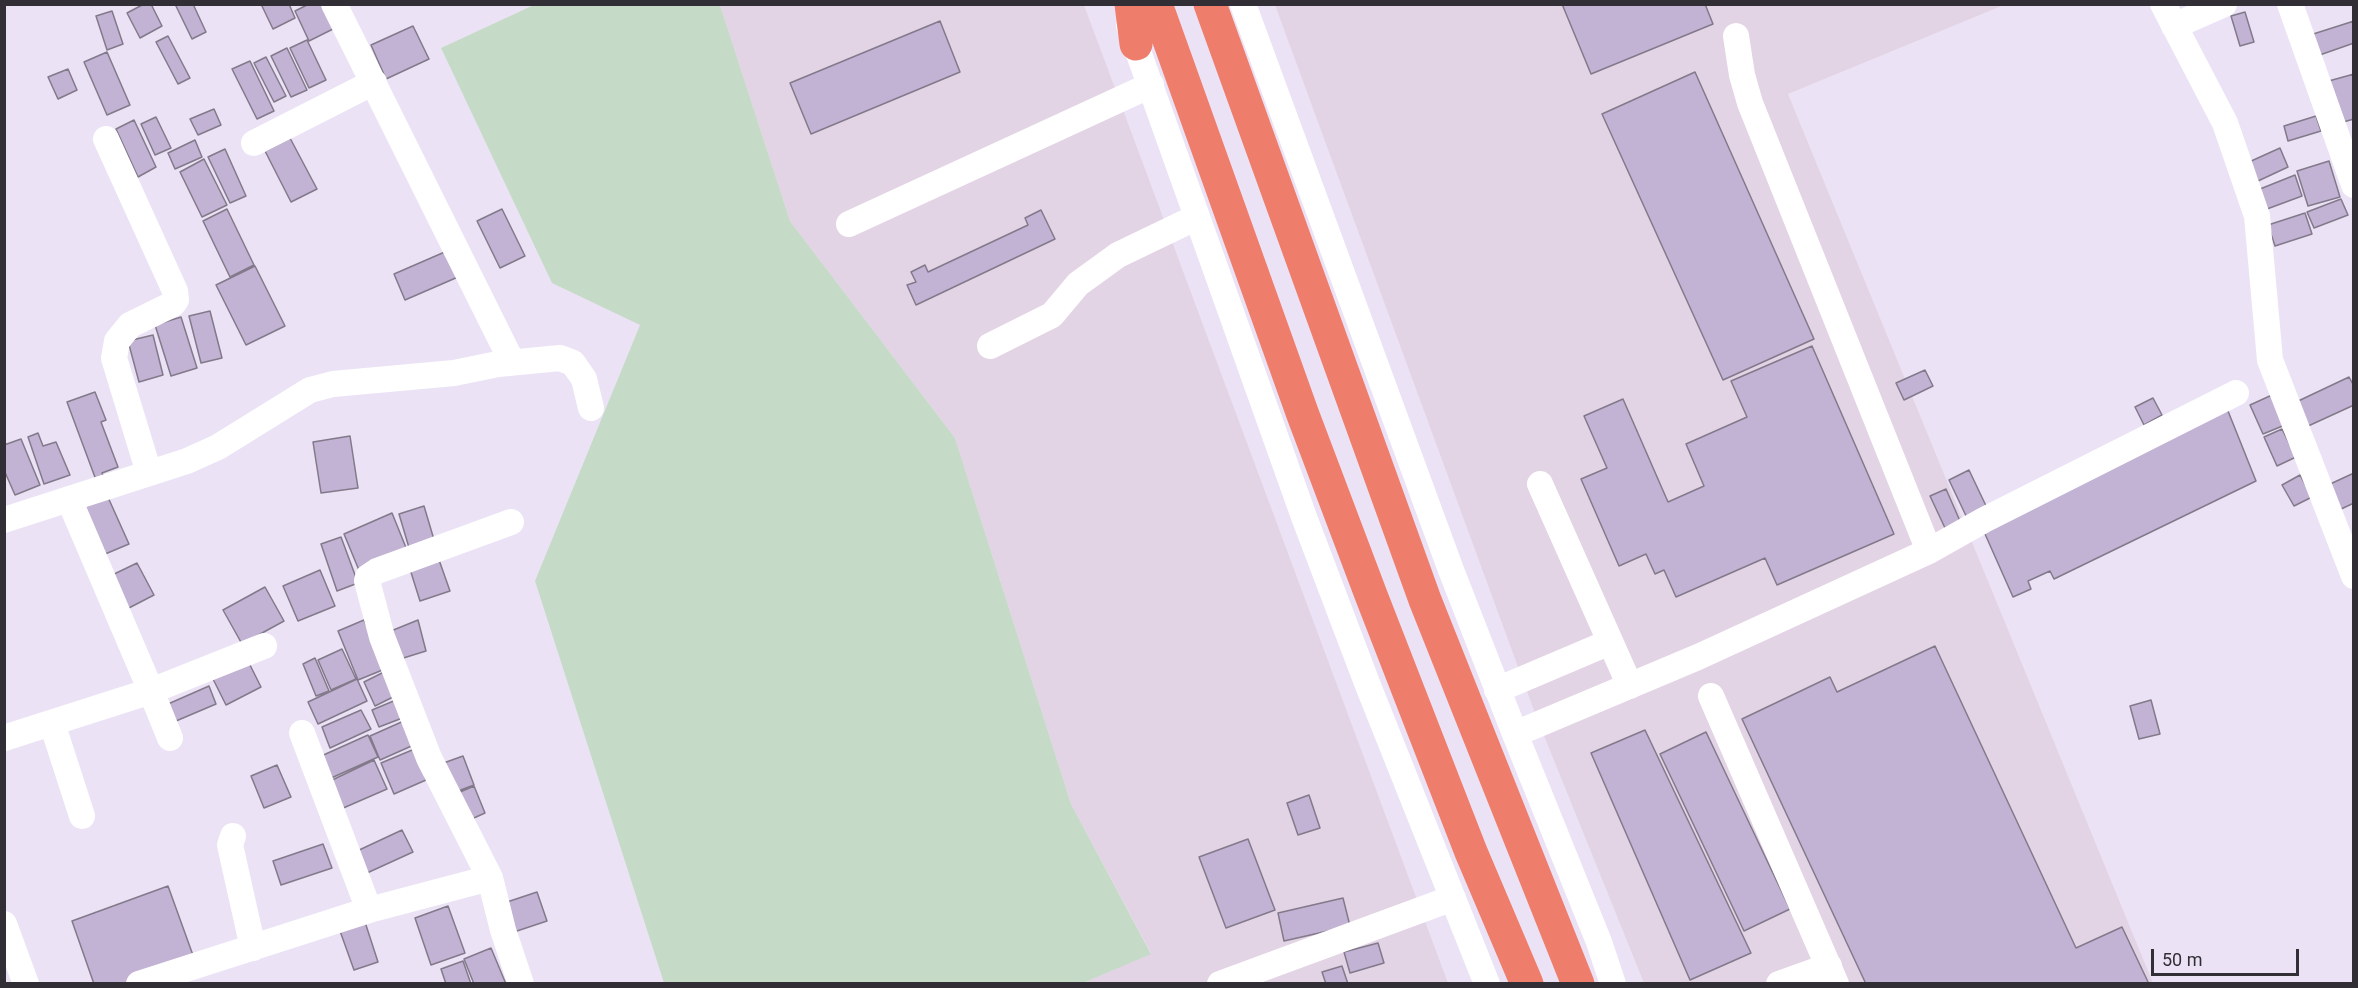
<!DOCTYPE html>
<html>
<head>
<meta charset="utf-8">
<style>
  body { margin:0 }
  #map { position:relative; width:2358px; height:988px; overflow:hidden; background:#ebe3f5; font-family:Roboto,sans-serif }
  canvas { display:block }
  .frame { position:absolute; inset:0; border:6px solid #312e35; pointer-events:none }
  .scale { position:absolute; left:2151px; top:949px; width:148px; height:27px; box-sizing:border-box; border:3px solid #312e35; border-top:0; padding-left:8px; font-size:18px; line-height:21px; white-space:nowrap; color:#312e35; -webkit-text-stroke:4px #ebe3f5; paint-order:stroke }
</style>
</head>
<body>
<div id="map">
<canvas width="2358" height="988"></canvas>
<div class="frame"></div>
<div class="scale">50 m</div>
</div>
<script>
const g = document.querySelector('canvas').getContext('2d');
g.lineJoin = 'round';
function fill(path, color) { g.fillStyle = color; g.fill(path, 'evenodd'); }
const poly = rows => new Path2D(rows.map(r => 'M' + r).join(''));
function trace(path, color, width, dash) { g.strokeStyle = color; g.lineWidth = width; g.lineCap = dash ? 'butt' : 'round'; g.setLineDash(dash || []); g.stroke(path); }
fill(poly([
  [720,5,1084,5,1448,983,1083,983,1151,953,1071,804,955,438,790,221],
  [1275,5,2004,5,1788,94,2153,983,1644,983,1536,716]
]), '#e3d4e5');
fill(poly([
  [536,4,720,5,790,221,955,438,1071,804,1151,954,1083,983,664,983,535,581,640,325,552,283,441,48]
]), '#c6dbc7');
const building = poly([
  [144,4,151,4,162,26,140,38,127,13,144,4],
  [175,4,193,4,206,32,192,39,175,4],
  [261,4,289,4,295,18,273,29,261,4],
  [309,4,322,4,337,27,309,41,295,11,309,4],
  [1562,4,1705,4,1713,24,1591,74,1562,4],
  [112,11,123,44,107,50,96,16,112,11],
  [2245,12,2254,42,2240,46,2231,16,2245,12],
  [940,21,960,72,811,134,790,83,940,21],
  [2354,21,2354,43,2314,57,2307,36,2354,21],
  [413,26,429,59,386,79,371,45,413,26],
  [168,36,190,78,178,84,156,42,168,36],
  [307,40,326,80,309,88,290,48,307,40],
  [287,48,307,90,291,97,271,56,287,48],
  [107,52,130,105,107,115,84,62,107,52],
  [266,57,286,96,274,102,254,63,266,57],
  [250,61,274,111,257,119,232,69,250,61],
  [68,69,77,90,58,99,48,77,68,69],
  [1695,72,1814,339,1723,380,1602,114,1695,72],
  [2354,74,2354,119,2336,124,2325,82,2354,74],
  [214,109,221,125,198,135,190,119,214,109],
  [2316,116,2321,131,2288,141,2284,126,2316,116],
  [156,117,171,148,155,155,141,124,156,117],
  [134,120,156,167,138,177,116,129,134,120],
  [290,138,317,189,291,202,265,151,290,138],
  [195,140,202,157,175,169,168,153,195,140],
  [2280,148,2288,167,2258,181,2249,162,2280,148],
  [225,149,246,196,230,203,208,157,225,149],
  [204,159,227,205,202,217,180,172,204,159],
  [2329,161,2340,197,2308,206,2297,171,2329,161],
  [2295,175,2302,196,2267,209,2260,189,2295,175],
  [2341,199,2348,215,2314,228,2307,212,2341,199],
  [227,209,254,265,230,277,203,221,227,209],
  [502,209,525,256,500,268,477,221,502,209],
  [1041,210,1055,239,916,305,907,285,916,282,911,272,925,265,928,272,1028,225,1025,218,1041,210],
  [2305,213,2312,234,2275,246,2268,225,2305,213],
  [447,251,458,277,405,300,394,274,447,251],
  [255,266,285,326,246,345,216,285,255,266],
  [210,311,222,358,201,363,189,316,210,311],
  [181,317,197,368,171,376,155,325,181,317],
  [153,335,163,375,139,382,128,341,153,335],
  [1812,346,1894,534,1777,585,1765,558,1676,597,1664,570,1655,574,1646,554,1619,566,1581,479,1607,468,1584,416,1623,399,1668,502,1704,486,1686,444,1747,417,1731,381,1812,346],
  [1925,370,1933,386,1904,400,1896,383,1925,370],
  [2349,377,2354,386,2354,405,2306,427,2294,403,2349,377],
  [95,392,106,420,101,422,118,467,102,473,104,478,96,480,67,402,95,392],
  [2272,395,2285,425,2263,434,2250,405,2272,395],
  [2153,398,2162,415,2144,425,2135,407,2153,398],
  [2226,406,2256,481,2054,579,2050,571,2028,581,2031,589,2013,597,1981,525,2226,406],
  [2282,429,2296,457,2277,466,2264,437,2282,429],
  [38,433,43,446,56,442,70,475,44,484,28,437,38,433],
  [350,436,358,488,321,493,313,442,350,436],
  [21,439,40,485,15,495,4,470,4,445,21,439],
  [1969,470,1988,510,1968,520,1949,480,1969,470],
  [2354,473,2354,503,2339,510,2328,485,2354,473],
  [2300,475,2312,497,2294,506,2282,485,2300,475],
  [1946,489,1960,521,1945,528,1930,496,1946,489],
  [107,495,129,544,98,557,77,508,107,495],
  [424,506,435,543,410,551,399,514,424,506],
  [392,513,409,555,361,575,344,534,392,513],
  [341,537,358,583,337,591,321,544,341,537],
  [438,557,450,591,420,601,409,566,438,557],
  [137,563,154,595,125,610,108,577,137,563],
  [320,570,335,606,298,621,283,586,320,570],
  [265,587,284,621,242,644,223,610,265,587],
  [364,620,385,669,358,680,338,631,364,620],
  [418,620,426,651,397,660,386,633,418,620],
  [1935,646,2076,948,2122,927,2149,984,1866,984,1742,719,1830,677,1837,692,1935,646],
  [342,649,356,679,331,690,318,660,342,649],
  [246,657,261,687,226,705,211,675,246,657],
  [315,658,329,691,316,696,303,664,315,658],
  [388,670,399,694,375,706,364,682,388,670],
  [357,679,367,701,318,724,308,702,357,679],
  [209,686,216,704,176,721,168,704,209,686],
  [396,700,405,717,379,727,372,710,396,700],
  [2151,700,2160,734,2139,739,2130,706,2151,700],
  [361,710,371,729,330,748,322,727,361,710],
  [406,720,416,744,380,760,370,736,406,720],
  [1645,730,1751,953,1690,980,1591,753,1645,730],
  [1706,732,1790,909,1744,931,1660,754,1706,732],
  [368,735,378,757,329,779,319,757,368,735],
  [417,748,426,780,394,794,381,763,417,748],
  [463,756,474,785,450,794,438,765,463,756],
  [374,760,387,789,341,809,328,782,374,760],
  [277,765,291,797,264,808,251,776,277,765],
  [474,786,485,813,465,822,453,795,474,786],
  [1309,795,1320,828,1298,835,1287,803,1309,795],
  [402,830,413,852,367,873,357,851,402,830],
  [1248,839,1275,910,1226,928,1199,857,1248,839],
  [323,844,332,868,281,885,273,861,323,844],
  [168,886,194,958,123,984,94,984,72,921,168,886],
  [537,892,547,921,511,933,501,904,537,892],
  [1343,898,1350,926,1284,941,1278,913,1343,898],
  [448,906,465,953,431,965,415,918,448,906],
  [365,922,378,962,354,970,340,931,365,922],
  [1378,943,1384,963,1350,973,1344,952,1378,943],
  [491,948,506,984,474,984,464,959,491,948],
  [463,961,471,984,446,984,441,969,463,961],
  [1342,966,1348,984,1326,984,1322,972,1342,966]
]);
fill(building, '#c2b2d3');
trace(building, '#827a8b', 1.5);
trace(poly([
  [334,4,512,362],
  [1243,4,1451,570,1515,734,1599,942,1613,984],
  [2163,4,2225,123,2257,216,2270,360,2354,576],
  [2290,4,2354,185],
  [1129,26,1304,517,1367,683,1487,984],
  [2174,26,2224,4],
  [1736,36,1742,75,1750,103,1929,551],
  [106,139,175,291,176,300,173,304,130,325,117,341,114,358,149,473],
  [254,143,374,82],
  [849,224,1151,85],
  [990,346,1052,315,1078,284,1118,255,1197,217],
  [1540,484,1630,686],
  [4,520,187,461,218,447,310,390,333,384,454,373,498,364,560,358,573,363,584,379,591,408],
  [511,522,377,571,368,577,367,581,382,637,429,758,490,878,503,930,521,984],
  [1497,690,1610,642],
  [1711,696,1836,984],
  [52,723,82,816],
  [1515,734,1698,657,1929,551,1984,520,2236,393],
  [4,738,151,691,69,499],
  [170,738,151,691,264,646],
  [233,836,230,845,253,948],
  [369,910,490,878],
  [4,924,26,984],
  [139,984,369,910,302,733],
  [1220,984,1453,898],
  [1779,984,1829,966]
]), '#fff', 26);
trace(poly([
  [1131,4,1136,44],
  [1156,4,1303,415,1371,595,1471,852,1527,984],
  [1210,4,1425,600,1578,984]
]), '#ef7d6b', 33);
</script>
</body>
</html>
